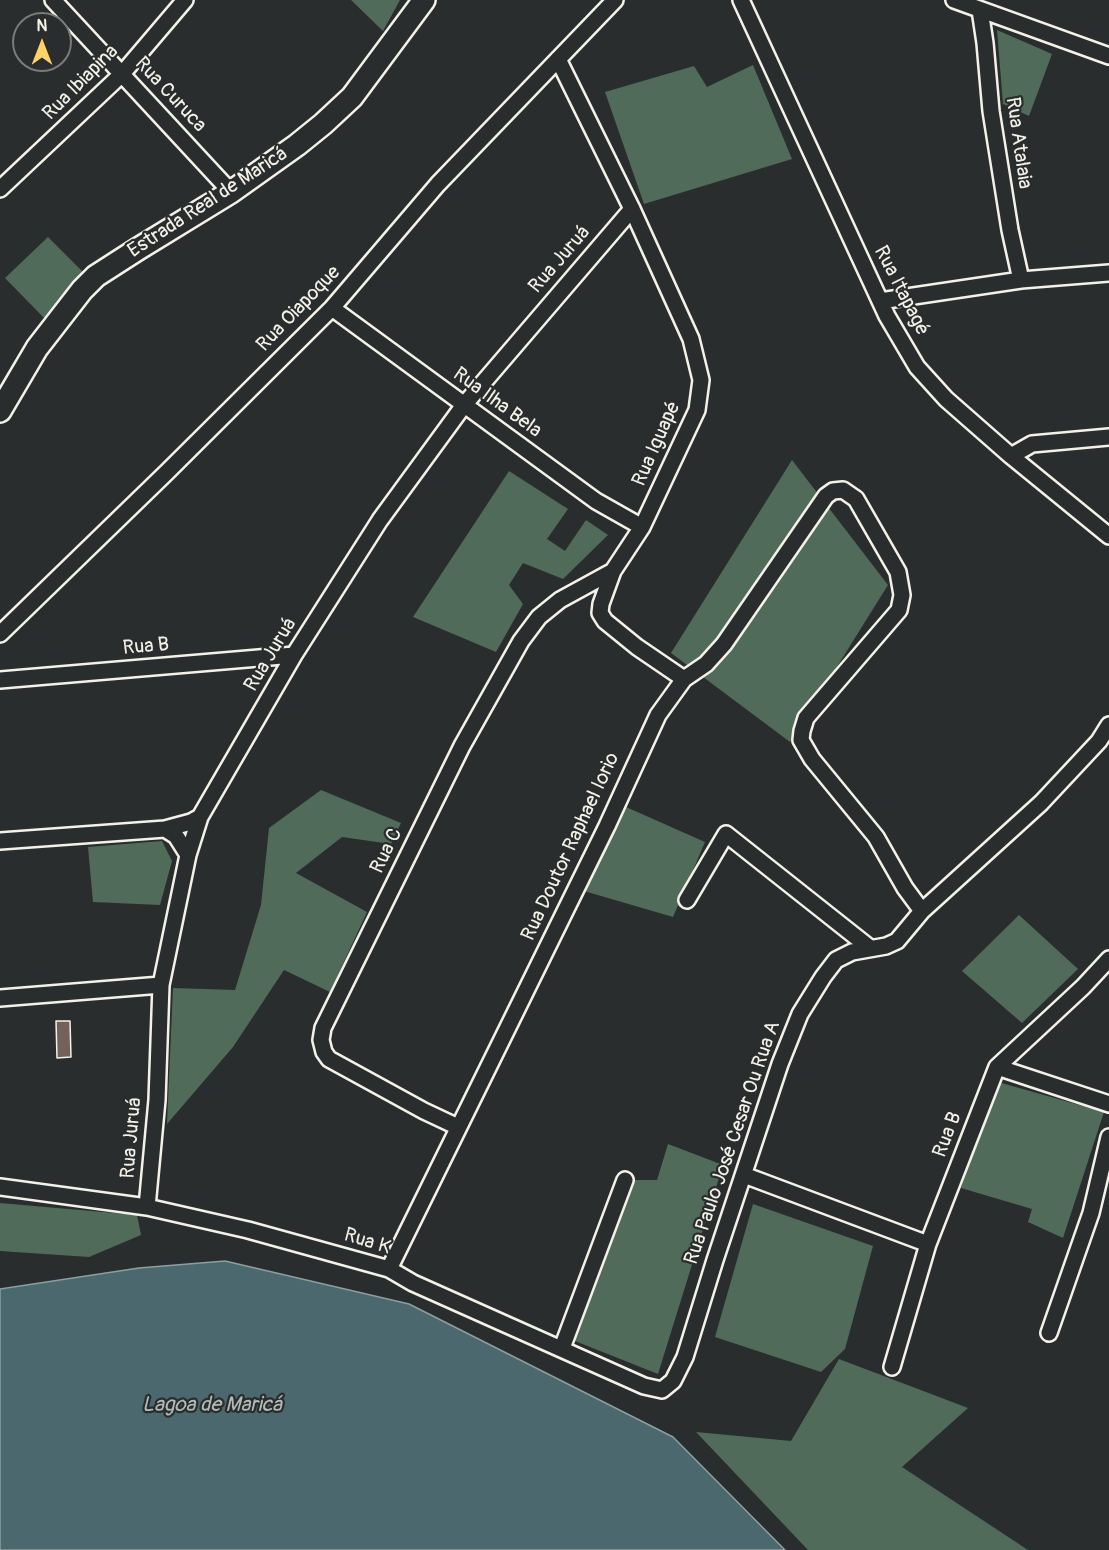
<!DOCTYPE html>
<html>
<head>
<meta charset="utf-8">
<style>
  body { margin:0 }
  #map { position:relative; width:1109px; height:1550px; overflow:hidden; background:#2a2d2e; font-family:Pangolin,sans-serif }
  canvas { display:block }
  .north { position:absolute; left:12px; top:12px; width:60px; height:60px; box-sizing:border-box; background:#2a2d2e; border:2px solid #7b7b78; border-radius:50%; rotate:0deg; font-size:16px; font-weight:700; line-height:24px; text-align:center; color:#f4f1e8 }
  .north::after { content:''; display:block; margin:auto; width:21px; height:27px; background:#ffd166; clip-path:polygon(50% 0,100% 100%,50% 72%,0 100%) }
</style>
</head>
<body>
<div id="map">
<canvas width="1109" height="1550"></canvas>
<div class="north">N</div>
</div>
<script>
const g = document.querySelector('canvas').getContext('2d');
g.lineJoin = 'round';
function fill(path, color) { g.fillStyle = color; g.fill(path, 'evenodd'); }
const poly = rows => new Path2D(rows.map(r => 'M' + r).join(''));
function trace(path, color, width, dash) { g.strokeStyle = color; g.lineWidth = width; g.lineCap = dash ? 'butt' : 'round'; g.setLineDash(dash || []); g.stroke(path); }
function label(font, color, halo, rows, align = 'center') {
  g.font = font + ' Pangolin,sans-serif'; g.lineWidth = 4.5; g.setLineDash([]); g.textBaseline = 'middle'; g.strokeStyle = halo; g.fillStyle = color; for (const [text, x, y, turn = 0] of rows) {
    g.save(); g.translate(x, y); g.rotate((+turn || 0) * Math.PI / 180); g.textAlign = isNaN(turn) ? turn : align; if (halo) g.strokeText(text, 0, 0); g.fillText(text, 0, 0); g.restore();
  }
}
fill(poly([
  [351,0,400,0,383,31],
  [997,30,1052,54,1029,116,1003,104],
  [753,65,792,159,644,204,605,92,694,66,707,87],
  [48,237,87,276,44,318,5,278],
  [792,460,888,585,790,742,671,653],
  [509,471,568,509,547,539,565,551,586,520,608,535,563,579,523,563,509,585,523,604,496,652,413,617],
  [321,790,401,823,391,844,342,837,296,873,367,912,330,992,284,970,233,1047,167,1124,173,988,235,990,261,905,269,828],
  [626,807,705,842,673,917,584,891],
  [162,841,172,861,160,905,93,902,88,847],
  [1019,915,1078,969,1022,1023,962,971],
  [998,1082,1104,1112,1063,1238,1028,1222,1032,1209,961,1188],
  [668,1144,723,1165,658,1374,575,1341,633,1180,657,1180],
  [0,1203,137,1215,141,1235,89,1257,0,1251],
  [753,1204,873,1246,845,1349,821,1372,715,1337],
  [839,1359,968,1408,902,1467,1028,1550,808,1550,696,1432,791,1441]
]), '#506b59');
const water = poly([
  [225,1261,409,1304,673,1437,785,1550,0,1550,0,1289,139,1268,225,1261]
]);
fill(water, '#4a686d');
trace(water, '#8e9f9e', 1.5);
const building = poly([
  [56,1021,70,1021,71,1057,57,1058,56,1021]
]);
fill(building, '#72625a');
trace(building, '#f4f1e8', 1.5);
const street = poly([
  [53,0,231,192],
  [741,0,887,316,917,367,946,399,1011,456,1109,536],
  [954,0,1109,56],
  [980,10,985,43,991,111,1010,230,1021,280],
  [558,59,632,209,691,339,701,380,697,410,642,527,613,571,601,604,600,613,605,621,637,647,684,679],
  [0,189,122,74,185,0],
  [880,301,1021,280,1109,273],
  [332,308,596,501,642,527],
  [1011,456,1032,444,1109,437],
  [0,634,166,473,332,308,438,184,615,0],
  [0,680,294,655],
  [165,829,176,836,188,855],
  [0,841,165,829,191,822,200,817],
  [687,900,726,834,870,948],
  [0,998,161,985],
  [997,1067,1109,1104],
  [458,1127,424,1111,329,1059,324,1052,321,1040,323,1028,462,746,521,641,539,617,560,600,613,571],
  [744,1175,928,1244],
  [0,1187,147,1207,248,1230,389,1269,413,1283,644,1386,662,1390,673,1381,685,1357,715,1260,780,1064,800,1014,823,977,836,960,852,952,886,946,897,941,922,911,1041,803,1099,741,1109,725],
  [147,1207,157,1100,161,985,188,855,200,817,294,655,380,520,464,405,632,209],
  [389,1269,607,826,658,715,684,679,706,664,724,644,826,496,833,491,843,490,856,499,898,572,902,595,899,610,806,718,802,731,801,740,812,759,876,837,905,888,922,911],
  [1049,1333,1091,1213,1109,1137],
  [562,1348,625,1180],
  [892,1367,928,1244,997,1067,1083,987,1109,959]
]);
const secondary = poly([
  [0,411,37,348,82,290,96,276,138,249,231,192,297,145,323,124,352,97,424,0]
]);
trace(street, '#f4f1e8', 20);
trace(secondary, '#f4f1e8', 26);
trace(street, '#2a2d2e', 15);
trace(secondary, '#2a2d2e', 21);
label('20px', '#f4f1e8', '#2a2d2e', [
  ["Rua Ibiapina",81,83,-45],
  ["Rua Curuca",170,95,47],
  ["Rua Atalaia",1018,143,82],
  ["Estrada Real de Maricá",208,203,-33],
  ["Rua Juruá",560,260,-49],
  ["Rua Itapagé",901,291,63],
  ["Rua Oiapoque",299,309,-46],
  ["Rua Ilha Bela",497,403,36],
  ["Rua Iguapé",657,444,-66],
  ["Rua B",146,647,-5],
  ["Rua Juruá",271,655,-59],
  ["Rua Doutor Raphael Iorio",571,847,-65],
  ["Rua C",387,851,-64],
  ["Rua B",948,1135,-69],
  ["Rua Juruá",132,1138,-85],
  ["Rua Paulo José Cesar Ou Rua A",733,1143,-71],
  ["Rua K",367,1242,17]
]);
label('italic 21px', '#b0bab7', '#2a2d2e', [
  ["Lagoa de Maricá",212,1406]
]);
</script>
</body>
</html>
